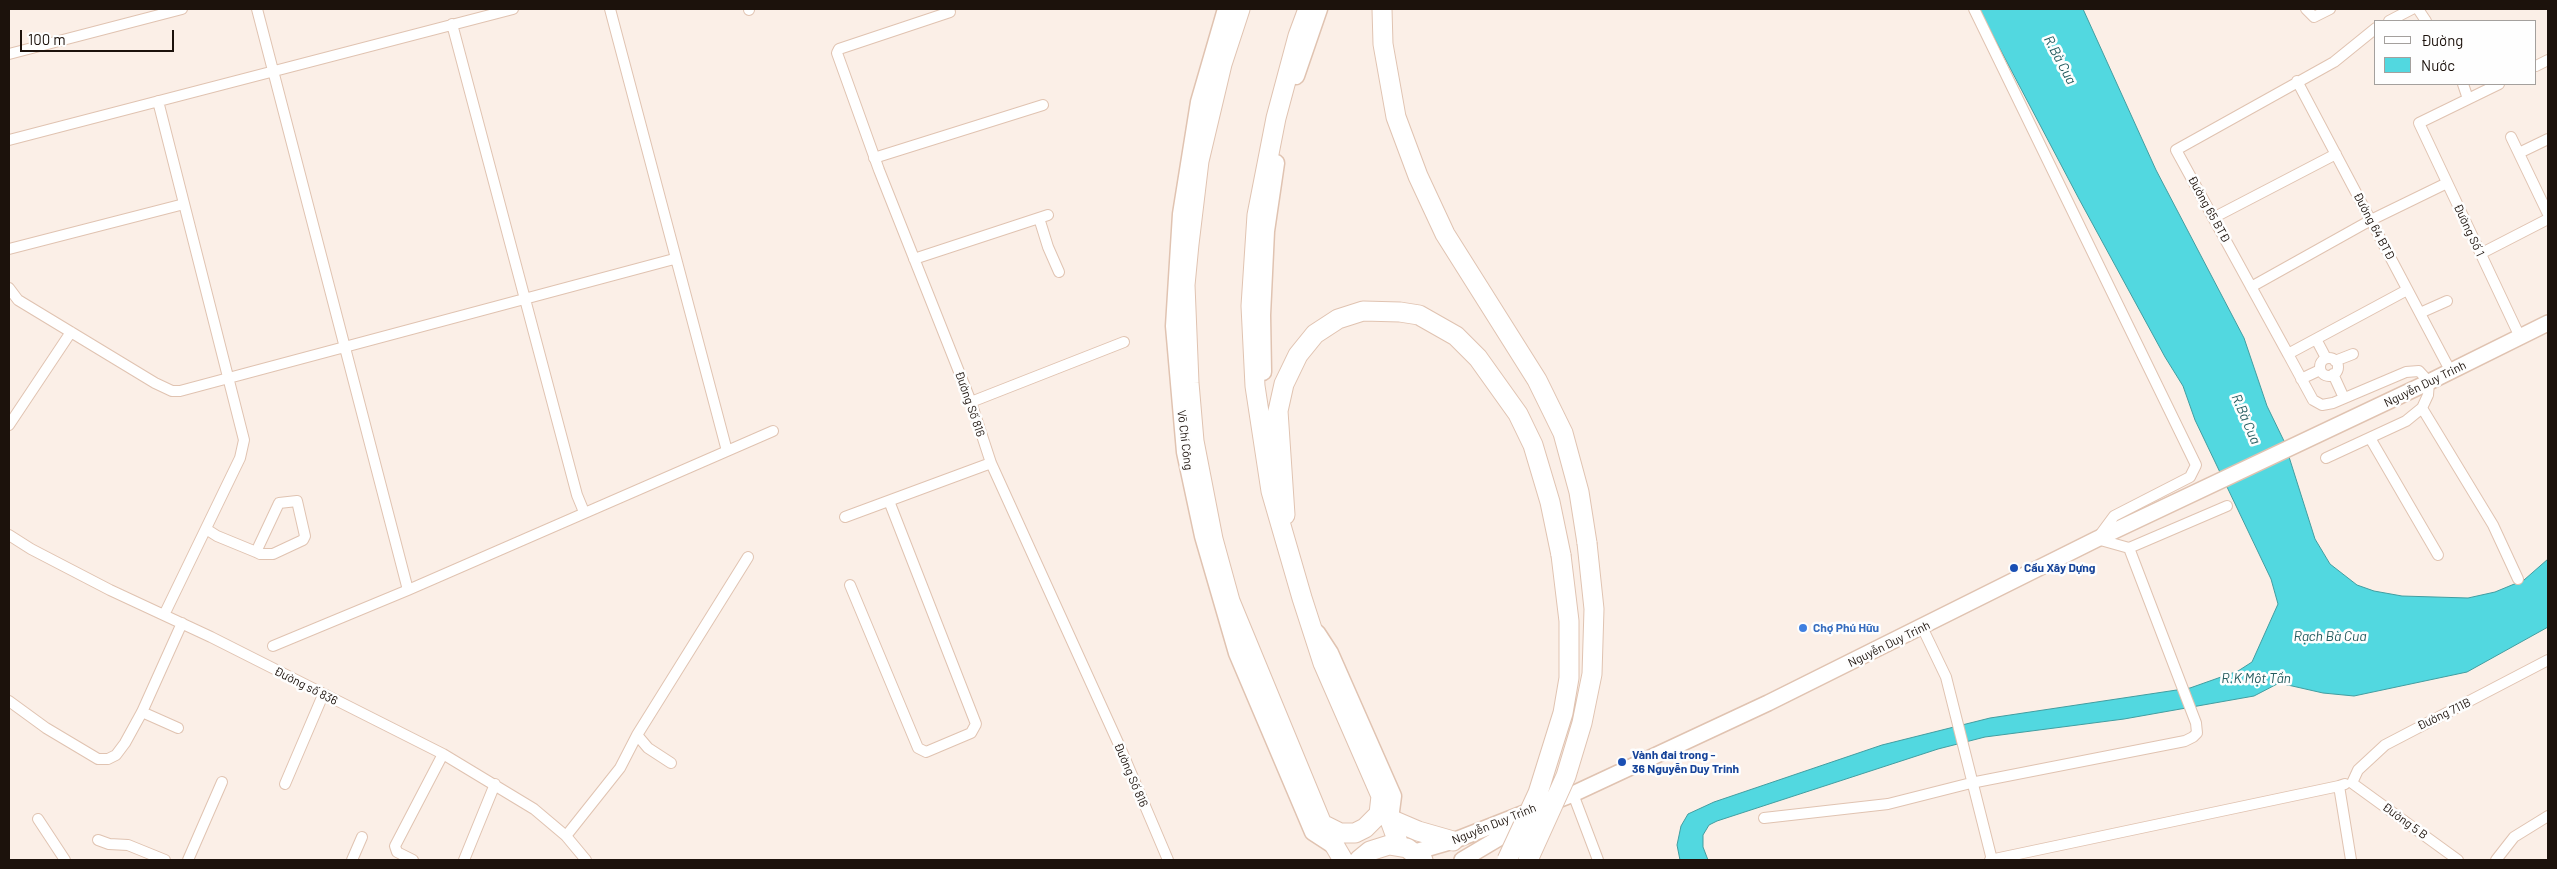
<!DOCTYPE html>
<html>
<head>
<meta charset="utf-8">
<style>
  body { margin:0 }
  #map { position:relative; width:2557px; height:869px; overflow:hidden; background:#fbefe7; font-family:Barlow,sans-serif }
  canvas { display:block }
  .frame { position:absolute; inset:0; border:10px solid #1c120c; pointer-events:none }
  .legend { position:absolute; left:2374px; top:20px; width:162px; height:65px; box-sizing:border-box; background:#fefefe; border:1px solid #a4a09d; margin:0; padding:6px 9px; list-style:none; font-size:15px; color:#1c120c }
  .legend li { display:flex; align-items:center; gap:10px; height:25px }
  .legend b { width:25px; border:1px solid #a4a09d }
  .scale { position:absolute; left:20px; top:30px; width:154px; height:22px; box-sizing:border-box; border:2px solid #1c120c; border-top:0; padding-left:6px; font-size:15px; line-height:18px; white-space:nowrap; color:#1c120c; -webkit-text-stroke:4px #fefefe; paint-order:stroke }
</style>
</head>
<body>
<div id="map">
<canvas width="2557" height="869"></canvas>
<div class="frame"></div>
<ul class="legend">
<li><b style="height:6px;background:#fff"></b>Đường</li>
<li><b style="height:14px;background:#52d8e0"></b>Nước</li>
</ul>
<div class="scale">100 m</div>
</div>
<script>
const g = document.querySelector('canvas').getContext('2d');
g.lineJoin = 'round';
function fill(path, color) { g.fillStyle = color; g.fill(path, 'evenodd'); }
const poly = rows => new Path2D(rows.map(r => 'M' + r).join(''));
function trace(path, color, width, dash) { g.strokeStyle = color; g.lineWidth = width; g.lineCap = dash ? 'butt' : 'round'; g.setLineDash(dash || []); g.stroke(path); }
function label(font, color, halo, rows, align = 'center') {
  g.font = font + ' Barlow,sans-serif'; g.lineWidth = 5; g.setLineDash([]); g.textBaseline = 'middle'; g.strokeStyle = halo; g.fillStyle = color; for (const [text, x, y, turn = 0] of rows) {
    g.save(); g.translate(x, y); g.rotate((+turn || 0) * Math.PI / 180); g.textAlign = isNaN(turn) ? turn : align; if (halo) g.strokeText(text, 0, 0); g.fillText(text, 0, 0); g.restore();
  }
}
const water = poly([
  [1979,9,2083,9,2156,170,2244,338,2267,406,2284,441,2315,539,2330,564,2357,585,2374,591,2402,596,2468,598,2495,592,2524,580,2548,559,2548,627,2467,672,2354,696,2323,693,2279,683,2254,696,2124,719,1985,737,1938,749,1717,821,1709,825,1703,835,1703,847,1708,860,1680,860,1677,845,1681,826,1688,814,1714,802,1882,745,1990,718,2190,688,2238,671,2252,662,2278,604,2271,579,2195,420,2183,386,2165,357,2079,199,1979,9]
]);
fill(water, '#52d8e0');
trace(water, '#429da0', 1);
const street = poly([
  [257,9,408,590],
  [610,9,727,451],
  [749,9,749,10],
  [1974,9,2196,465,2190,477,2114,516,2097,539,2129,548,2227,506],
  [2306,9,2314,17,2330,9],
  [2418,9,2426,21],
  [950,12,839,49,837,53,879,170,971,402,991,463,1120,747,1168,860],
  [2389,21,2412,9],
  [452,24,577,495,584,512],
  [2376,28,2334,62,2176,150,2288,354,2407,290],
  [9,54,182,9],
  [2536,66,2548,60],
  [2297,81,2451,372],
  [2463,84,2468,99],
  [2499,84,2419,123,2520,337],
  [158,101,244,440,240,458,164,615],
  [2511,137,2548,214],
  [9,140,513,9],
  [2519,153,2548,139],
  [874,158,1043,105],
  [1039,218,1048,247,1059,272],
  [2213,218,2336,154],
  [9,249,184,204],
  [2480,254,2548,219],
  [914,259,1048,215],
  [2251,287,2371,220,2447,183],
  [9,288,18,300,155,383,172,391,180,391,674,259],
  [2420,313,2447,301],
  [2316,339,2326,358],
  [2288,354,2313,400,2322,405,2333,403,2406,372,2419,371,2429,382,2428,395,2422,408,2406,421,2326,458],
  '2320 367a9 9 0 1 1 18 0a9 9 0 1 1-18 0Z',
  [2335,361,2353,354],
  [2333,374,2344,398],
  [2301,379,2320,370],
  [971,402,1124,342],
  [2422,408,2493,525,2518,579],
  [9,425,71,332],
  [2370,438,2438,555],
  [845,517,991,463],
  [206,529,217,536,256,552,260,554,273,554,303,540,305,536,297,501,279,503,256,552],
  [9,535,31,549,110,590,211,637,443,754,534,809,566,836,586,860],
  [850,585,918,748,926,752,971,733,976,724,889,501],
  [1922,627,1946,677,1992,860],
  [273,646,408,590,773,431],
  [9,701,46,728,98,759,108,759,116,755,125,743,142,712,182,623],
  [142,712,178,728],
  [637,735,648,748,671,763],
  [2352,783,2358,770,2385,745,2548,660],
  [2352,783,2458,860],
  [285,784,323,695],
  [2345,784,2339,786,2351,860],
  [1573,794,1598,860],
  [1764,818,1888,804,1971,783,2185,741,2193,737,2197,733,2196,723,2129,548],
  [38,819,65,860],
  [566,836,620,768,637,735,748,557],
  [98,840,109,844,128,845,165,860],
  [188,860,222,782],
  [352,860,362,837],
  [413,860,397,852,395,846,443,754],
  [464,860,495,784],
  [1990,860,2339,786],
  [2496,860,2514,837,2548,816]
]);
const secondary = poly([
  [1415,852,1453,841,1573,794,1768,703,2097,539,2429,382,2548,323],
  [1462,860,1526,822]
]);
const primary = poly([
  [1226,9,1199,102,1181,214,1174,326,1185,452,1203,536,1237,653,1313,832,1333,845],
  [1296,76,1319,9],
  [1263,372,1262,315,1266,231,1276,163],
  [1317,633,1330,653,1393,796,1390,819]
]);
const highway = poly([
  [1240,9,1222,64,1199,161,1189,244,1185,285,1189,383,1194,441,1213,539,1230,601,1322,824,1343,860],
  [1308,9,1298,36,1276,118,1257,215,1251,306,1255,386,1271,491,1302,598,1323,663,1381,796,1399,845],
  [1382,9,1383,44,1396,117,1418,176,1445,234,1537,380,1563,433,1579,492,1587,543],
  [1285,515,1278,411,1284,384,1298,355,1315,334,1338,319,1363,311,1400,312,1419,315,1456,336,1478,358,1518,414,1533,445,1550,502,1561,555],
  [1390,819,1418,831,1453,841],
  [1322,824,1340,833,1355,833,1365,828,1379,814,1381,796],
  [1359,860,1370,851,1389,845,1407,848,1423,860]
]);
trace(street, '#e0c3b1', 12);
trace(secondary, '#e0c3b1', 18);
trace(primary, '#e0c3b1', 19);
trace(highway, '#e0c3b1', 21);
trace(street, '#fff', 10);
trace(secondary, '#fff', 15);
trace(primary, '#fff', 16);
trace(highway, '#fff', 19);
const highwayBridge = poly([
  [1507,860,1538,793,1563,713,1569,678,1569,621,1561,555],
  [1528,860,1566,776,1582,723,1592,674,1594,609,1587,543]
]);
trace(highwayBridge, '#e0c3b1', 21, []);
trace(highwayBridge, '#fff', 19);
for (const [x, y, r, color] of [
  [2014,568,5,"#1a4fb4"],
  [1803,628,5,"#3f7fe0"],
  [1622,762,5,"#1a4fb4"]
]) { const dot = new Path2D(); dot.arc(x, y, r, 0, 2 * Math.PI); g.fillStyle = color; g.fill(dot); trace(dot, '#fefefe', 2); }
label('12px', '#1c120c', '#fefefe', [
  ["Đường 65 BTĐ",2209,209,61],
  ["Đường 64 BTĐ",2374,226,62],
  ["Đường Số 1",2469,230,65],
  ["Nguyễn Duy Trinh",2425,384,-26],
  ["Đường Số 816",970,404,71],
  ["Võ Chí Công",1185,440,83],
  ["Nguyễn Duy Trinh",1889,644,-26],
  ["Đường số 836",306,686,27],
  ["Đường 711B",2444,714,-26],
  ["Đường Số 816",1131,775,67],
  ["Đường 5 B",2405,821,36],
  ["Nguyễn Duy Trinh",1494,824,-22]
]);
label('bold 12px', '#164399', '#fefefe', [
  ["Cầu Xây Dựng",2024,568],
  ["Vành đai trong -",1632,755],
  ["36 Nguyễn Duy Trinh",1632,769]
], 'left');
label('bold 12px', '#366cbe', '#fefefe', [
  ["Chợ Phú Hữu",1813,628]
], 'left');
label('italic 14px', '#245c5f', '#fefefe', [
  ["R.Bà Cua",2060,60,62],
  ["R.Bà Cua",2246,419,67],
  ["Rạch Bà Cua",2330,636],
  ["R.K Một Tần",2256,678]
]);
</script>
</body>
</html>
